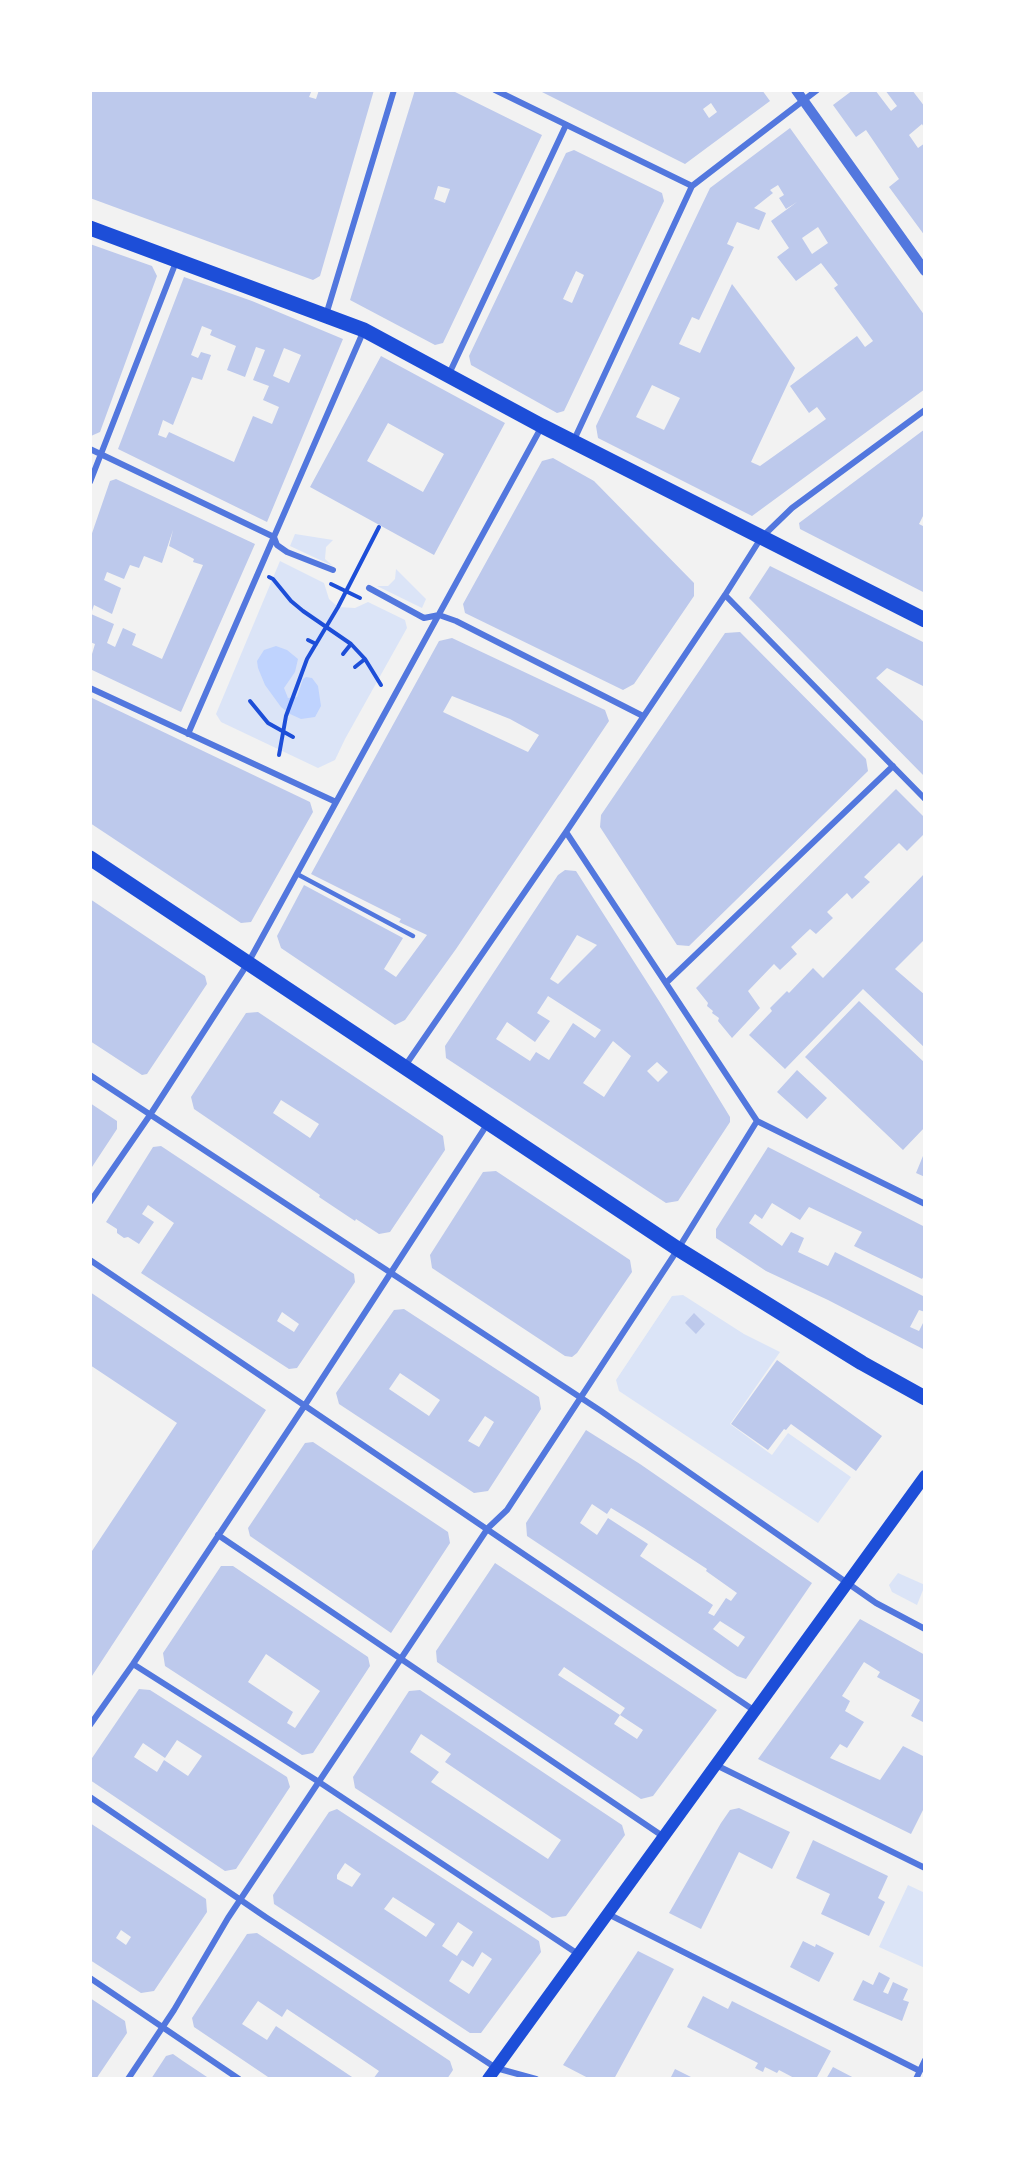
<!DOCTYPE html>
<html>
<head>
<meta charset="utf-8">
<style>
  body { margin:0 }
  #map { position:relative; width:1015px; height:2169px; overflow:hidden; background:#f2f2f2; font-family:"PT Serif",serif }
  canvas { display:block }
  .frame { position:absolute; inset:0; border:92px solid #fff; pointer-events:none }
</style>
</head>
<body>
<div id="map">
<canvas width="1015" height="2169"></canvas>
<div class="frame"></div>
</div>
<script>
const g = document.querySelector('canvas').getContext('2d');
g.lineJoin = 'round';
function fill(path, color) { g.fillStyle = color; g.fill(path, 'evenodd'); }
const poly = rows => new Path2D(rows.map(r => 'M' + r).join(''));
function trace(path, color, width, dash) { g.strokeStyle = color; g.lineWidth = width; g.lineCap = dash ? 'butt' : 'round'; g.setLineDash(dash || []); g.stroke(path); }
fill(poly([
  [295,534,333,540,326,547,325,559,333,566,290,546],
  [280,561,324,583,329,599,338,607,355,608,368,602,405,620,407,628,345,739,335,760,318,768,221,722,216,714],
  [396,569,426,599,422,608,377,586,388,586,395,579],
  [683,1295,744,1334,780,1352,730,1424,772,1455,788,1433,851,1477,818,1523,619,1391,616,1380,672,1296],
  [898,1573,925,1585,917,1605,892,1592,889,1585],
  [908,1885,925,1893,925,1968,879,1947]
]), '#dbe4f7');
fill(poly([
  [276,646,287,650,298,659,295,672,284,688,288,698,297,697,303,679,306,677,312,678,318,686,321,706,315,717,301,719,290,714,281,707,265,685,258,668,257,661,264,650]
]), '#bfd3fe');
fill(poly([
  [90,90,312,90,309,97,316,99,319,90,374,90,320,276,313,280,90,198],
  [415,90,451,90,542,135,443,343,435,345,350,300],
  [438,186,450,189,445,203,434,199],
  [538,90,762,90,770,101,685,164],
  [711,103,717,112,709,118,703,109],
  [853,90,875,90,891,111,897,106,885,90,912,90,925,107,925,129,922,124,909,135,918,148,925,143,925,236,889,187,899,179,883,155,866,130,856,137,833,105],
  [790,128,925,316,925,389,752,516,598,438,596,426,710,188],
  [778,185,784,195,779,198,786,209,797,202,771,221,789,248,777,257,796,281,821,263,838,285,834,288,873,341,865,347,857,336,790,386,809,413,817,407,826,419,760,466,751,462,795,368,732,284,700,353,679,344,692,317,699,320,734,247,727,244,737,222,759,230,766,213,754,208,773,193,770,190],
  [818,227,828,243,812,254,802,238],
  [652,385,680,398,664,430,636,417],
  [574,150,662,193,664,201,564,411,557,413,471,365,469,356,566,153],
  [576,271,584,275,572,303,563,299],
  [90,244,152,266,157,276,100,432,91,436],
  [184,277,252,301,343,339,267,522,118,449],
  [202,326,212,330,210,335,236,346,227,370,245,377,256,347,265,350,253,380,269,386,263,400,279,407,272,424,253,416,234,462,169,432,166,438,158,435,163,420,173,425,192,377,202,380,211,355,201,352,198,358,191,355],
  [284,348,301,355,289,383,273,376],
  [381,356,505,423,434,555,310,487],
  [388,423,444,454,423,492,367,461],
  [925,429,925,512,919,524,925,527,925,593,800,529,799,523],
  [553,458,594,481,694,583,694,596,634,684,623,690,465,613,463,604,542,461],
  [116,479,255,544,181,712,90,669,90,653,92,654,95,644,90,642,90,539,110,481],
  [173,530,169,546,194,559,193,562,203,565,162,659,132,645,136,634,123,628,115,647,107,643,114,624,91,614,94,605,112,614,121,588,104,580,107,572,124,579,130,565,139,568,144,556,162,563],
  [770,566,925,643,925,687,887,668,876,678,925,723,925,777,749,598],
  [740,632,866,759,868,771,689,946,677,945,600,827,601,815,725,633],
  [452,638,605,710,609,721,456,949,405,1020,395,1025,281,948,277,936,304,885,403,938,384,969,396,977,427,935,399,922,401,919,311,874,439,641],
  [452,696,510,719,539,735,528,752,443,712],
  [90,697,310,802,313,812,251,922,241,923,90,823],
  [896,789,925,818,925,833,907,851,899,843,864,877,870,882,852,899,847,893,827,912,833,918,816,934,810,929,791,947,797,954,780,970,774,964,748,991,760,1008,732,1038,718,1021,719,1018,712,1013,713,1011,707,1006,708,1003,696,988],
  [565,870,576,871,661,1004,730,1117,730,1122,678,1201,666,1203,446,1058,445,1046,558,875],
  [577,935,597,945,558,984,550,979],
  [548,996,601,1030,595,1038,573,1023,549,1060,536,1052,530,1061,496,1039,507,1022,535,1042,550,1021,537,1013],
  [613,1041,631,1056,604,1097,583,1083],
  [657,1062,668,1072,658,1082,647,1071],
  [925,873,925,939,895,969,925,995,925,1048,863,989,785,1069,749,1035,772,1011,770,1008,787,991,789,993,813,968,823,978],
  [90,899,205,976,207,984,147,1074,142,1075,90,1041],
  [859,1001,925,1063,925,1127,903,1150,805,1057],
  [258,1012,443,1136,445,1150,390,1232,379,1234,356,1219,355,1221,319,1197,320,1195,194,1109,191,1097,246,1013],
  [281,1100,319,1124,310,1138,273,1113],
  [797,1070,827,1098,807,1119,777,1092],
  [90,1103,117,1121,117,1129,90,1170],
  [161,1146,354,1274,355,1282,297,1368,289,1369,141,1273,174,1223,148,1205,142,1214,154,1222,139,1244,128,1237,124,1238,117,1233,117,1229,106,1222,153,1147],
  [282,1312,299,1324,294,1332,277,1321],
  [768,1147,925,1227,925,1274,922,1279,854,1246,862,1232,809,1207,800,1220,772,1203,762,1219,755,1214,749,1223,782,1246,791,1232,804,1238,798,1252,828,1266,835,1252,925,1297,925,1312,919,1310,910,1327,919,1331,925,1319,925,1350,828,1300,766,1271,716,1238,716,1229],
  [925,1151,925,1177,916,1173],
  [496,1171,630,1260,632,1272,577,1353,572,1357,565,1356,432,1268,430,1255,483,1172],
  [90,1292,266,1410,90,1679,90,1554,177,1423,90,1365],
  [404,1309,539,1397,541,1409,488,1491,474,1493,339,1404,336,1393,394,1310],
  [400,1373,440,1400,429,1416,389,1389],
  [485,1416,494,1422,479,1447,468,1441],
  [694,1313,705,1324,696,1334,685,1323],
  [777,1360,882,1436,856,1471,791,1424,786,1430,784,1429,768,1450,731,1424],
  [586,1430,640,1464,812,1583,746,1679,737,1676,527,1536,526,1523],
  [592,1504,607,1514,611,1508,644,1528,707,1569,706,1571,737,1593,731,1601,726,1598,714,1616,708,1613,713,1605,640,1556,648,1544,608,1518,597,1535,580,1523],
  [720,1621,745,1637,738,1647,713,1629],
  [313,1442,448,1532,450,1543,391,1633,250,1536,248,1528,305,1443],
  [495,1563,717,1710,653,1796,641,1799,437,1662,436,1651],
  [564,1667,625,1708,620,1715,558,1675],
  [620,1715,643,1730,637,1739,614,1724],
  [221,1566,233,1566,368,1657,370,1666,313,1753,302,1755,165,1666,163,1653],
  [266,1654,320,1691,295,1728,287,1723,293,1712,248,1682],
  [860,1619,925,1655,925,1723,911,1716,920,1700,877,1677,880,1672,864,1662,842,1696,850,1701,845,1711,864,1722,847,1748,840,1744,830,1758,880,1780,903,1746,925,1757,925,1806,911,1834,758,1759],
  [139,1689,150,1690,287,1777,290,1787,236,1869,225,1871,90,1780,90,1761],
  [177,1740,202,1756,188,1776,164,1760,157,1772,134,1757,143,1743,165,1758],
  [420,1690,622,1825,625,1835,566,1916,552,1918,355,1788,353,1777,409,1691],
  [421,1734,451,1754,445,1762,561,1840,548,1859,431,1782,439,1772,410,1752],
  [739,1808,790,1832,772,1869,739,1852,701,1929,669,1913,721,1823,730,1810],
  [337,1809,539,1941,541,1952,481,2033,470,2033,274,1904,273,1895,285,1877,329,1812],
  [345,1863,361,1874,352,1887,337,1879,337,1875],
  [393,1897,435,1924,426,1937,384,1909],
  [458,1922,473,1932,457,1956,442,1946],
  [482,1952,492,1959,469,1994,449,1981,462,1960,473,1967],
  [90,1823,206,1899,207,1912,154,1991,141,1993,90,1960],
  [121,1930,131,1937,126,1945,116,1938],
  [813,1840,888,1876,878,1898,885,1902,869,1936,821,1914,830,1894,796,1878],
  [257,1933,450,2061,453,2070,447,2079,373,2079,379,2071,348,2050,287,2009,282,2017,258,2001,242,2024,267,2040,276,2026,355,2079,271,2079,194,2027,192,2018,247,1934],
  [803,1941,815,1947,816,1944,834,1953,819,1982,790,1967],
  [638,1951,674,1969,614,2079,590,2079,563,2065],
  [879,1972,890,1978,883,1992,888,1994,893,1982,908,1989,903,2000,909,2002,902,2021,853,2000,863,1980,873,1985],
  [703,1996,728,2009,732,2001,831,2051,816,2079,796,2079,779,2070,777,2073,765,2067,763,2072,755,2068,758,2063,687,2027],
  [90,1998,125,2021,127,2033,96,2079,90,2079],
  [173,2054,183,2061,210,2079,151,2079,166,2056],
  [833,2067,856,2079,826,2079],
  [675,2069,695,2079,670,2079]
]), '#bdc9ec');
trace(poly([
  [269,577,273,579,291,601,303,611,351,644,365,659,381,685],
  [331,584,360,598],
  [308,640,316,644],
  [343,654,351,644],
  [355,667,365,659],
  [250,701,268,723,293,737],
  [279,755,286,716,307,659,338,607,379,527]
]), '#1d4ed8', 4);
trace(poly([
  [297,874,413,936]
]), '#5277de', 4.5);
trace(poly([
  [495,90,692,186],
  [326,315,394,90],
  [449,374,566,125],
  [574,440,692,186,817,90],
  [90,449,274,537,277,545,287,552,333,570],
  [90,482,176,262],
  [369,588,424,618,439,615,456,621,643,716],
  [725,595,925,799],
  [90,688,336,802],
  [188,734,364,330],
  [566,832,757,1121,925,1204],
  [666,983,893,766],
  [405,1066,566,832,725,595,761,538,792,508,925,410],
  [90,1075,601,1411,876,1603,925,1629],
  [90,1202,150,1115,248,963,542,426],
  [90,1260,755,1711],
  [218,1535,664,1837],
  [133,1664,319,1782,578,1954],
  [90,1725,133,1664,305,1405,488,1123],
  [716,1765,925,1868],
  [90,1797,267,1918,496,2068,536,2079],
  [608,1914,920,2071],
  [90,1978,239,2079],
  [128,2079,174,2010,228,1918,488,1528,507,1510,678,1249,757,1121],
  [916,2079,925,2060]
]), '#5277de', 6);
trace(poly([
  [796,90,925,271]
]), '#5277de', 10);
trace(poly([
  [488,2079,925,1476]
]), '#1d4ed8', 12);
trace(poly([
  [90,228,364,330,542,426,925,620],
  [90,858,678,1249,862,1363,925,1398]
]), '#1d4ed8', 15);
</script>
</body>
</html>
